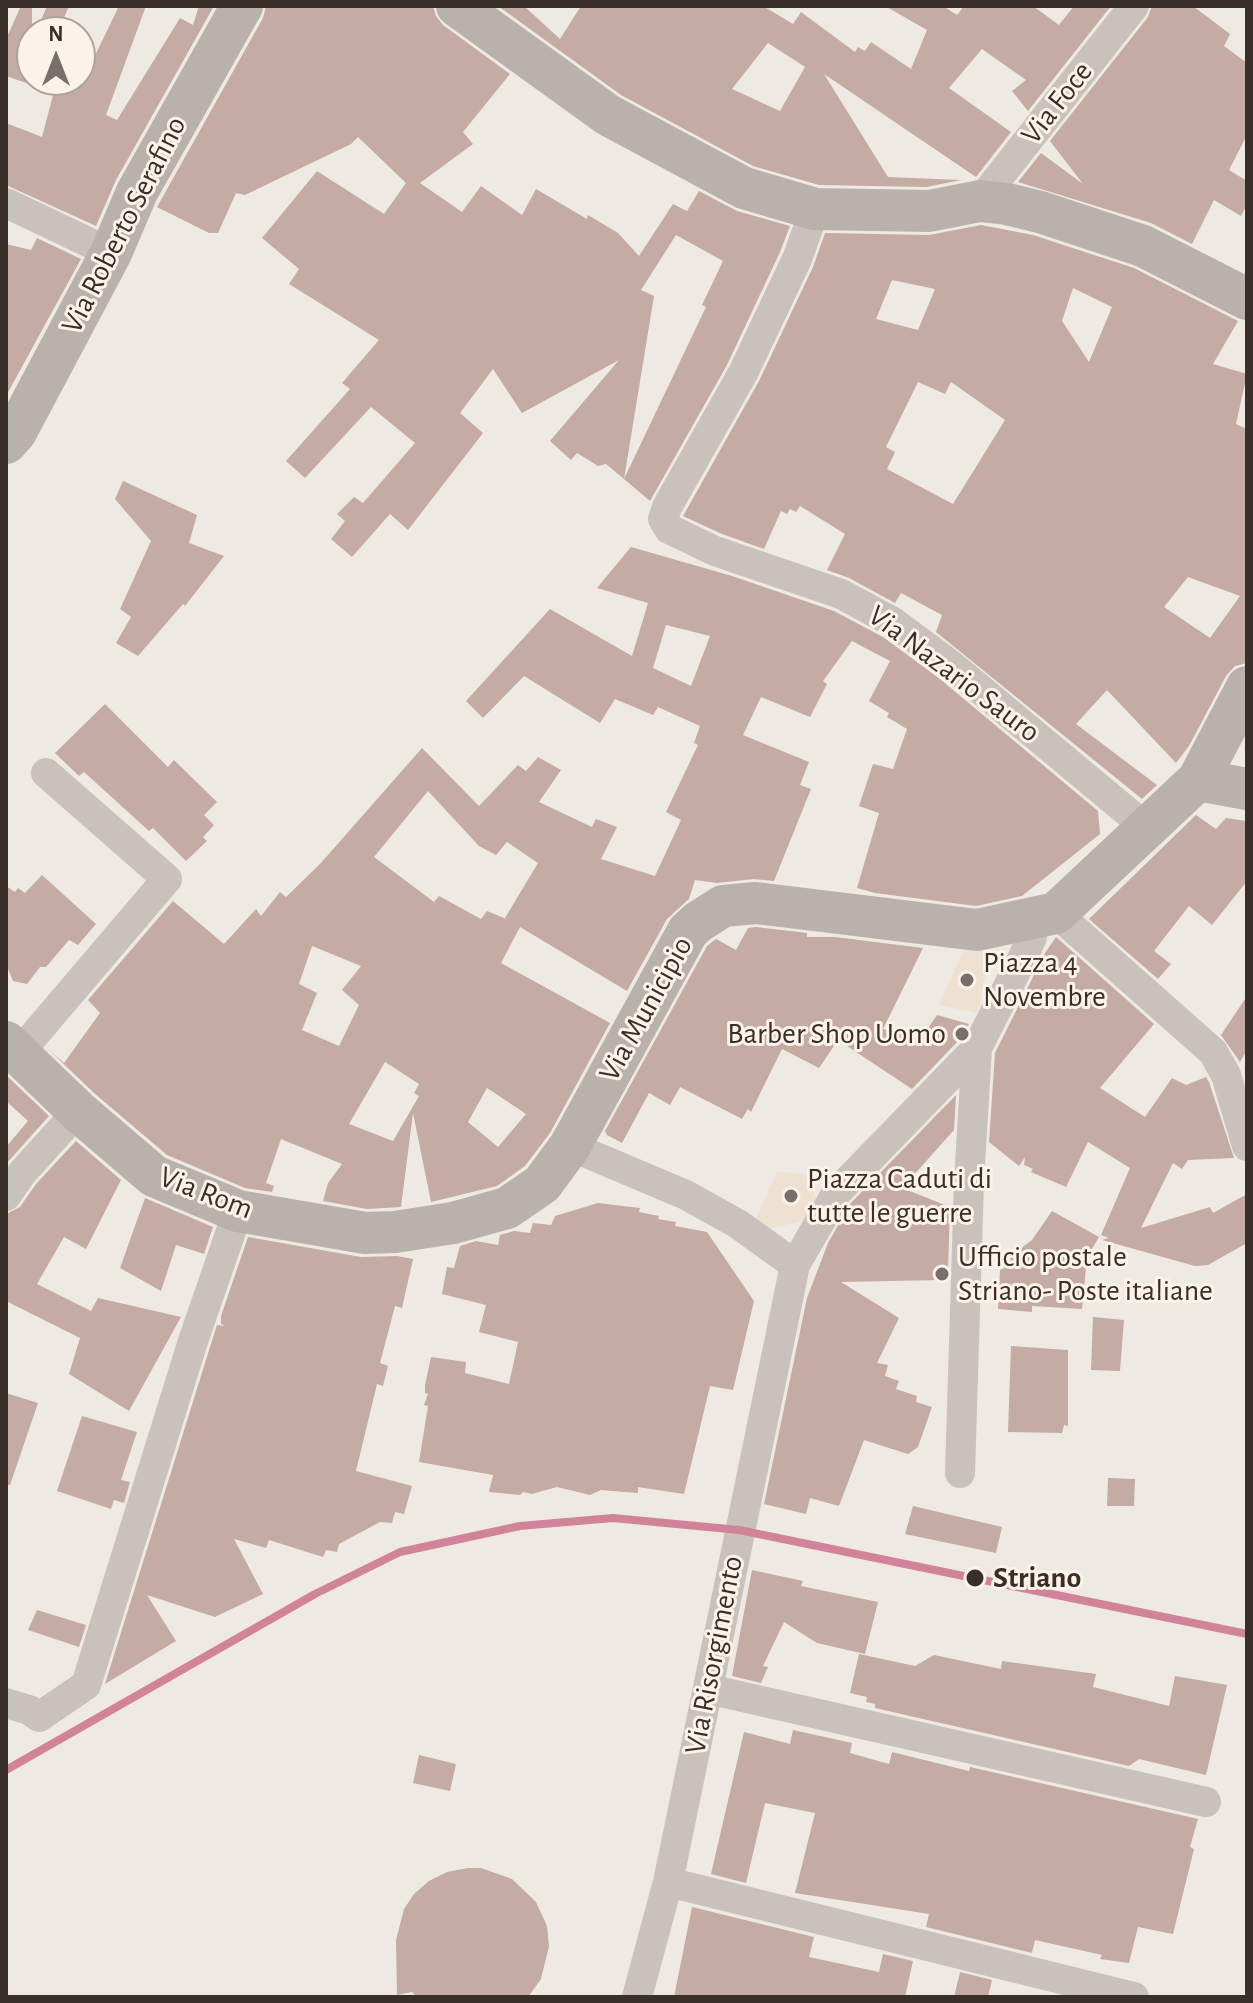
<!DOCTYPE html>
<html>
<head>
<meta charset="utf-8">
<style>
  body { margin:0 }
  #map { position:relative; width:1253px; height:2003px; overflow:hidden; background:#efe9e3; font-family:"Alegreya Sans",sans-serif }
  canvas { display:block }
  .frame { position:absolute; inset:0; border:8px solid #3a2e29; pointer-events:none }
  .north { position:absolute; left:16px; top:16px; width:80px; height:80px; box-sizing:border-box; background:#fbf3ea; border:2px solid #aea49d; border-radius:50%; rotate:0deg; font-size:22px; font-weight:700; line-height:32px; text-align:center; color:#3a2e29 }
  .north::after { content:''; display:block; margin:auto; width:28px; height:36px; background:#796f6a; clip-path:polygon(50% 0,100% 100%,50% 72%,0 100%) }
</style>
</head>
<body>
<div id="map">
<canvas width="1253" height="2003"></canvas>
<div class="frame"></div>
<div class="north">N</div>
</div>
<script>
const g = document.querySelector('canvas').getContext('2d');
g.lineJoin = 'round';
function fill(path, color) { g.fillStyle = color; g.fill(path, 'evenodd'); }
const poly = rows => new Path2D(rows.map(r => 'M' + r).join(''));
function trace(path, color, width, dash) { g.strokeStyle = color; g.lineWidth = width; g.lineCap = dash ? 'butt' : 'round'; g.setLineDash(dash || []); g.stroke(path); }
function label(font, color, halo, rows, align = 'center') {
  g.font = font + ' "Alegreya Sans",sans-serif'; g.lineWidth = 6; g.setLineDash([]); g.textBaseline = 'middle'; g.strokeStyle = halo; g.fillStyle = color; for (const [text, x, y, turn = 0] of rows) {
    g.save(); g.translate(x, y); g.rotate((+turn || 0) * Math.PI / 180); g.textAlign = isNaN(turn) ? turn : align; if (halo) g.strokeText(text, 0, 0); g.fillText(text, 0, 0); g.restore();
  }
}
fill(poly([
  [967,942,990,955,977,1013,939,1005],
  [777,1172,808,1174,822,1217,750,1233]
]), '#eee1d1');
fill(poly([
  [21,6,32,6,32,85,6,76,6,39],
  [47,6,69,6,58,32,36,32],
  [119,6,146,6,106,115,117,120,180,18,193,25,199,6,214,6,116,180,96,226,6,185,6,123,42,137,57,80,80,80,80,72,86,74],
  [266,6,433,6,436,16,443,25,510,74,463,132,473,144,420,183,462,212,481,186,522,215,536,189,587,219,588,215,618,233,639,256,673,204,687,211,699,191,737,211,790,226,780,252,727,365,650,501,624,479,706,307,702,305,723,261,676,235,641,290,654,296,624,479,606,464,598,466,577,453,571,460,550,441,619,360,522,413,493,369,460,413,483,433,408,530,390,514,352,557,331,539,345,521,337,514,354,497,363,503,415,443,371,407,305,478,286,461,350,389,342,383,379,340,289,284,299,269,262,238,317,171,384,214,406,183,358,137,351,144,245,195,236,193,218,233,209,233,157,207,263,18],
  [498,6,524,6,560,39,581,6,763,6,793,24,801,12,855,52,858,47,865,51,871,42,911,69,927,30,885,6,943,6,957,15,964,6,1033,6,1059,25,1074,6,1111,6,1028,111,1012,91,1026,80,982,49,949,88,1011,132,976,177,824,74,888,177,961,180,927,187,819,185,753,166,621,95],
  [768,43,805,67,780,111,732,89],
  [1152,6,1193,6,1230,34,1224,46,1247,63,1247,135,1229,170,1247,181,1247,204,1241,216,1214,200,1192,244,1151,223,1018,182,1041,153,1083,184,1050,141,1148,17],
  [981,225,1033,235,1134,268,1238,321,1213,364,1247,374,1236,424,1247,429,1247,663,1235,666,1226,676,1189,746,1176,763,1107,690,1076,724,1157,785,1142,799,936,632,942,615,901,593,895,603,849,578,827,570,845,534,800,506,796,512,790,509,787,514,781,511,764,549,722,534,683,516,759,381,813,267,825,233,929,235],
  [892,280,935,289,918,330,876,319],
  [1073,288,1112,307,1089,362,1062,321],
  [918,382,945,394,951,382,1005,420,953,504,887,469,895,452,886,447],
  [1188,577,1240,596,1210,638,1164,607],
  [37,238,81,259,6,396,6,244,31,250],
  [123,481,197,515,189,543,224,556,185,606,183,604,138,656,116,643,131,617,120,609,151,541,115,499],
  [631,547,732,576,834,611,883,637,940,679,1098,811,1100,834,1022,896,976,906,875,893,857,888,879,813,859,806,873,764,893,769,907,729,887,717,889,713,869,701,890,661,852,641,823,681,827,684,810,717,761,697,743,735,809,762,800,785,811,789,774,881,754,879,717,883,695,880,689,899,667,919,627,991,520,927,501,963,610,1023,550,1133,525,1166,497,1186,431,1202,413,1113,401,1207,367,1209,323,1201,328,1183,342,1164,281,1139,266,1183,274,1186,272,1192,245,1188,167,1155,94,1093,47,1048,64,1063,100,1013,88,1000,173,901,224,944,256,909,261,916,280,892,286,897,320,864,422,748,479,806,518,765,526,771,538,757,561,770,539,802,592,827,596,819,617,827,601,859,655,876,681,820,666,812,698,745,694,743,700,726,658,707,653,715,615,699,600,723,524,676,483,718,466,701,550,609,632,656,648,603,597,588],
  [666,625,710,636,691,686,653,668],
  [428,791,479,846,496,855,507,842,538,863,505,918,509,920,487,911,481,919,439,896,434,902,374,857],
  [312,946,361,966,342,990,359,1005,339,1046,302,1030,317,993,299,984],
  [385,1062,419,1084,414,1093,419,1096,393,1141,349,1124],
  [487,1088,526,1114,498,1147,468,1122],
  [105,704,168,767,174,760,217,802,204,815,214,825,203,837,207,841,186,861,153,828,149,831,84,772,79,776,55,753],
  [1196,815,1216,829,1226,818,1247,821,1247,881,1212,925,1189,906,1154,951,1171,964,1158,979,1089,919],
  [42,875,96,924,78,945,69,940,46,967,40,967,27,984,13,981,6,964,6,886,15,892,18,888,25,893],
  [756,927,807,933,807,937,835,937,923,948,883,1029,921,1038,937,1015,969,1024,962,1037,912,1089,838,1040,819,1068,782,1049,751,1112,748,1109,742,1119,680,1087,670,1105,649,1093,622,1143,607,1135,605,1131,707,946,716,939,736,950,748,928],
  [1056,937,1154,1024,1100,1088,1145,1117,1172,1078,1186,1085,1206,1077,1209,1082,1234,1158,1188,1160,1182,1169,1173,1163,1141,1228,1210,1207,1213,1213,1247,1194,1247,1243,1208,1265,1195,1266,1102,1240,1109,1238,1101,1235,1130,1168,1088,1142,1066,1187,1031,1172,1033,1169,1024,1165,1025,1157,1019,1166,989,1142,995,1053,1045,953],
  [1247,996,1247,1050,1240,1062,1221,1035],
  [6,1075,49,1116,6,1164,6,1147,28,1121,6,1101],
  [956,1095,954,1130,902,1188,950,1207,948,1270,941,1280,841,1282,899,1318,877,1363,888,1365,885,1376,899,1381,896,1389,917,1396,916,1402,932,1407,918,1447,908,1454,864,1440,839,1506,810,1498,806,1514,764,1504,807,1298,828,1243,851,1203],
  [76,1141,121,1180,86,1249,64,1237,37,1284,91,1311,98,1298,181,1317,129,1411,69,1374,80,1338,6,1301,6,1214,20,1207,36,1184],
  [145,1198,213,1227,204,1254,176,1245,161,1291,120,1268],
  [598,1203,640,1208,639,1212,659,1216,658,1219,676,1222,675,1226,707,1232,754,1301,733,1390,710,1386,684,1494,638,1487,638,1493,601,1490,590,1495,557,1487,532,1494,523,1492,520,1495,489,1492,493,1475,419,1462,428,1406,424,1405,428,1394,425,1393,425,1385,431,1357,466,1362,465,1373,509,1384,518,1342,479,1332,486,1305,442,1294,447,1267,454,1268,460,1246,476,1241,498,1245,500,1235,514,1231,530,1233,533,1223,551,1225,555,1216],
  [1052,1211,1099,1237,1087,1257,1082,1309,1032,1306,1032,1312,998,1309,1000,1270,1010,1265,1011,1256,1032,1240],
  [248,1237,361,1257,397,1256,413,1259,402,1308,395,1306,380,1363,388,1366,383,1386,377,1384,356,1471,412,1486,404,1514,395,1512,392,1523,380,1522,339,1544,337,1552,326,1550,323,1557,269,1540,266,1548,234,1539,263,1594,215,1617,147,1595,176,1641,105,1684,210,1347,217,1325,225,1326,221,1324,221,1316],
  [1093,1317,1124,1320,1120,1371,1091,1370],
  [1011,1346,1068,1350,1068,1426,1064,1425,1062,1433,1008,1432],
  [6,1393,38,1403,10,1485,6,1485],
  [82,1416,137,1432,121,1480,130,1482,124,1503,114,1500,111,1509,57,1491],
  [1108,1478,1135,1479,1134,1506,1107,1506],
  [913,1506,1002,1527,996,1553,905,1534],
  [752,1570,803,1581,801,1586,878,1602,865,1654,817,1643,784,1622,763,1666,768,1667,761,1683,732,1676],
  [37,1610,86,1625,79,1647,28,1630],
  [859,1654,915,1666,934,1655,1001,1669,1002,1661,1096,1674,1093,1687,1169,1706,1175,1676,1227,1685,1206,1775,1139,1759,1129,1766,875,1708,875,1704,866,1702,867,1697,850,1693],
  [793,1730,852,1743,850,1753,889,1764,892,1752,969,1771,970,1767,1198,1819,1190,1847,1194,1849,1173,1934,1138,1927,1129,1963,1100,1959,1102,1955,1035,1940,1032,1953,926,1927,929,1914,795,1893,815,1813,765,1803,746,1883,711,1874,744,1732,790,1744],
  [419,1755,456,1764,450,1791,413,1783],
  [468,1868,481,1868,512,1879,536,1902,547,1926,549,1946,541,1979,528,1997,417,1997,412,1992,397,1995,396,1940,404,1909,414,1894,429,1881,447,1872],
  [692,1907,814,1937,809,1957,879,1972,883,1954,913,1961,905,1997,674,1997],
  [960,1972,992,1980,988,1997,954,1997]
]), '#c4aba3');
trace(poly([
  [980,201,1134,6],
  [6,203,111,253],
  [815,209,797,259,743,373,667,507,663,519,669,529,715,551,841,594,893,622,951,665,1148,829],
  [1056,913,1213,1052,1226,1075,1247,1146],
  [19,1053,167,879,46,773],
  [570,1146,686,1195,738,1224,795,1265],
  [6,1196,22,1173,78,1111],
  [960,1473,969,1181,977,1048],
  [708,1689,1206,1802],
  [6,1703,29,1710,39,1717,86,1685,193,1341,238,1211],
  [668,1882,1134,1997],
  [637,1997,668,1882,795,1265,837,1192,977,1048,1023,957,1032,937,1035,917]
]), '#c9c1bb', 30);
trace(poly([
  [457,6,608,115,744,188,815,209,929,211,980,201,1007,204,1040,212,1143,246,1247,299],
  [6,443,16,432,111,253,137,192,242,6],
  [1198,780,1247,789],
  [6,1042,78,1111,154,1176,238,1211,365,1233,395,1232,453,1223,507,1208,542,1184,570,1146,688,931,698,922,723,906,756,903,977,930,1056,913,1198,780,1247,687]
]), '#b9b1ac', 42);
trace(poly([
  [6,1770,315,1594,400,1552,520,1526,613,1518,739,1530,1247,1634]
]), '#d18499', 8);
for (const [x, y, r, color] of [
  [967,980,8,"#796f6a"],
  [962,1034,8,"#796f6a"],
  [791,1196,8,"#796f6a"],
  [942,1274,8,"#796f6a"],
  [975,1578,10,"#3a2e29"]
]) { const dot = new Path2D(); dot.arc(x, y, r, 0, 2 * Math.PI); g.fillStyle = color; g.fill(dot); trace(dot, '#fbf3ea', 3); }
label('30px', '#3a2e29', '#fbf3ea', [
  ["Via Foce",1057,103,-52],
  ["Via Roberto Serafino",124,225,-63],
  ["Via Nazario Sauro",954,674,37],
  ["Via Municipio",646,1009,-61],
  ["Via Rom",206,1193,21],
  ["Via Risorgimento",714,1655,-79]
]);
label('30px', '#3a2e29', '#fbf3ea', [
  ["Piazza 4",983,963],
  ["Novembre",983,997],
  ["Barber Shop Uomo",946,1034,"right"],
  ["Piazza Caduti di",807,1179],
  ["tutte le guerre",807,1213],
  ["Ufficio postale",958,1257],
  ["Striano- Poste italiane",958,1291]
], 'left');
label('bold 30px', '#3a2e29', '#fbf3ea', [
  ["Striano",993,1578]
], 'left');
</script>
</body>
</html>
